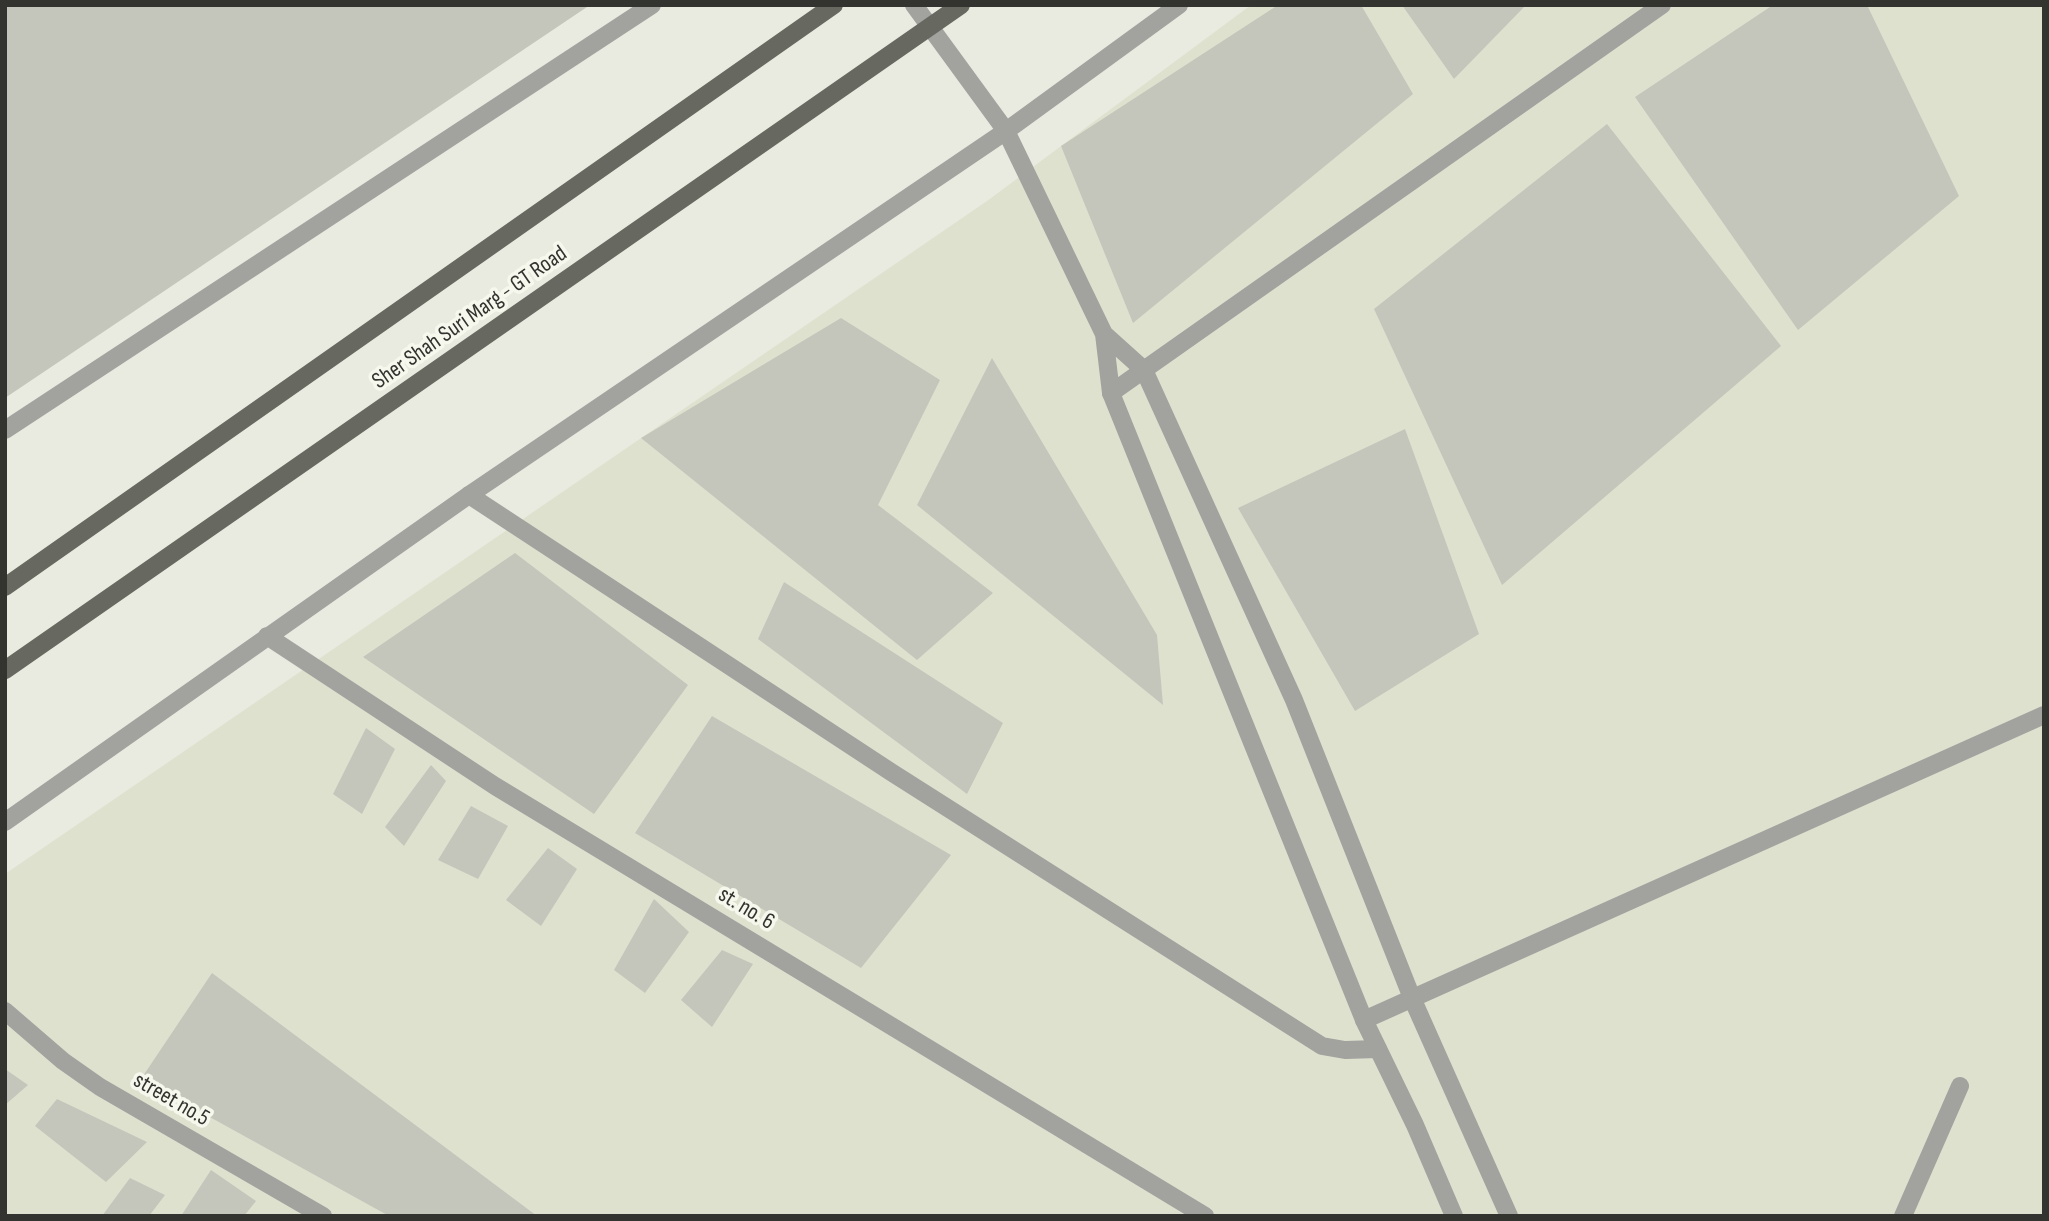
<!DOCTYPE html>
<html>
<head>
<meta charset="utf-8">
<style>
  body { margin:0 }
  #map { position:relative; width:2049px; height:1221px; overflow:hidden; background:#e9ebe0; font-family:"Sofia Sans Condensed",sans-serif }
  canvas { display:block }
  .frame { position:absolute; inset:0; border:7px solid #33332f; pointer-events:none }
</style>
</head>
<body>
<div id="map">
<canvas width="2049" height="1221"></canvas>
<div class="frame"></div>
</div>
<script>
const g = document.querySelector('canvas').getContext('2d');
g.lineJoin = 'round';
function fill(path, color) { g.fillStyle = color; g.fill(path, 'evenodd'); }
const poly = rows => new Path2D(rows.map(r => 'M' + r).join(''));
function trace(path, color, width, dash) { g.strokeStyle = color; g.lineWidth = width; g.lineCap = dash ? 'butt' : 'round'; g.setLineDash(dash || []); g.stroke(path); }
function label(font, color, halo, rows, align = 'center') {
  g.font = font + ' "Sofia Sans Condensed",sans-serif'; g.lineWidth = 7; g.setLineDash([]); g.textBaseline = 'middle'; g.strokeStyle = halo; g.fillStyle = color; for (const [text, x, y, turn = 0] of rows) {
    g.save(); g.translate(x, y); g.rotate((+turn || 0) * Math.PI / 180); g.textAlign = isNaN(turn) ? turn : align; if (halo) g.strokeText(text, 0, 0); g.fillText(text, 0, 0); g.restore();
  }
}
fill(poly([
  [1251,5,2044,5,2044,1216,5,1216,5,874,987,201]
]), '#dfe1cf');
fill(poly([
  [5,5,590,5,5,398],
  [1278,5,1361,5,1413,94,1133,323,1061,146],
  [1402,5,1526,5,1454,79],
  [1773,5,1867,5,1959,196,1798,330,1635,97],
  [1607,124,1781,346,1502,585,1374,309],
  [841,318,940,380,878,505,993,593,917,660,641,438],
  [992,358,1157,635,1163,705,917,505],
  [1405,429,1479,634,1355,711,1238,508],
  [515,553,688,685,594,814,363,657],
  [784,582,1003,723,967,794,758,639],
  [712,716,951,855,861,968,635,833],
  [366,728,395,749,362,814,333,794],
  [431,765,446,781,404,846,385,827],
  [471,806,508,826,478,879,438,860],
  [548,848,577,869,541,926,506,900],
  [654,899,689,932,645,993,614,970],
  [722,950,753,964,712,1027,681,1000],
  [212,973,537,1216,389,1216,141,1079],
  [5,1069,28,1085,5,1105],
  [57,1099,147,1142,106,1182,35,1126],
  [211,1170,256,1201,244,1216,181,1216],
  [130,1178,165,1195,149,1216,102,1216]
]), '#c5c6bb');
trace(poly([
  [1111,393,1662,5],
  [469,495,891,772,1322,1046,1345,1050,1378,1049],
  [1364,1020,2044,715],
  [1903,1216,1960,1086]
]), '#a2a29e', 18);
trace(poly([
  [914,5,1006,131,1104,334,1111,393,1364,1020,1415,1125,1454,1216],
  [1104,334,1144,370,1294,700,1412,998,1509,1216],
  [5,430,652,5],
  [267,636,495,786,1205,1216],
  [5,822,469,495,1006,131,1179,5],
  [5,1011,63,1061,100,1087,323,1216]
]), '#a2a29e', 18);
trace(poly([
  [5,587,834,5],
  [5,670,961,5]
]), '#676860', 18);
label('23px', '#33332f', '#f7f8ed', [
  ["Sher Shah Suri Marg - GT Road",470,318,-35],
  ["st. no. 6",746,909,31],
  ["street no.5",171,1100,30]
]);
</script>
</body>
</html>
